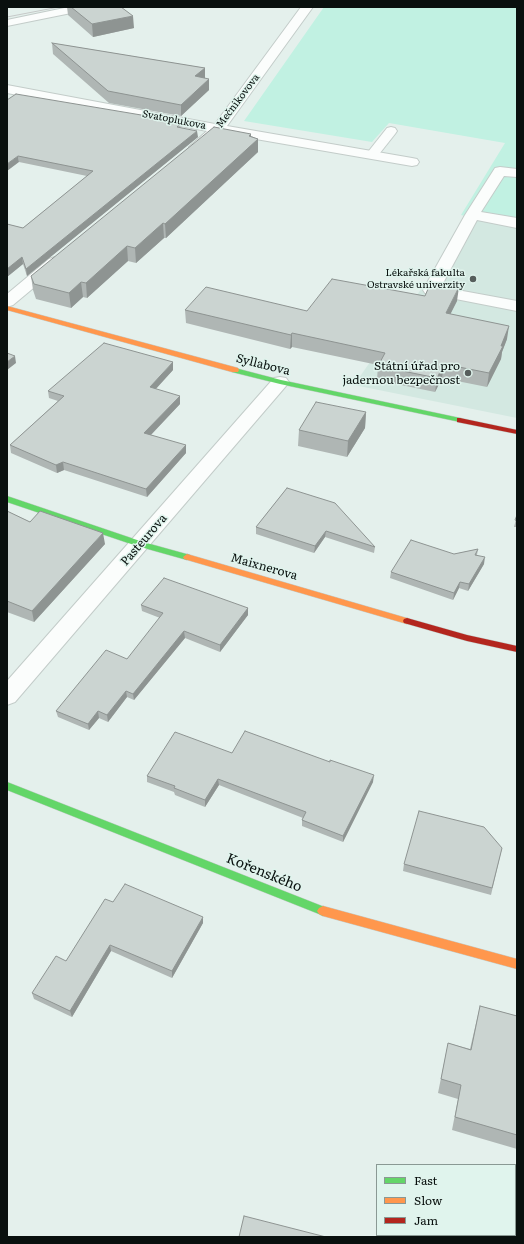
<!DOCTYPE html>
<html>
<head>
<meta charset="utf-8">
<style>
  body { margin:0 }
  #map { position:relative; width:524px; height:1244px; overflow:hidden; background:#e4f0ec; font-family:Literata,serif }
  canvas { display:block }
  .frame { position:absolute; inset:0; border:8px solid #09100e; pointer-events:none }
  .legend { position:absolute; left:376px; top:1164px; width:140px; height:72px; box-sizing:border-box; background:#e0f4ed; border:1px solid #8a9994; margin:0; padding:5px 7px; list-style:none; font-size:12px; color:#09100e }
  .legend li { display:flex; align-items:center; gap:8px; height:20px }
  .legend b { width:20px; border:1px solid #8a9994 }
</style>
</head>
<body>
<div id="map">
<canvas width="524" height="1244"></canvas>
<div class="frame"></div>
<ul class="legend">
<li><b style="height:5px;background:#63d668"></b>Fast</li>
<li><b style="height:5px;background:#ff974d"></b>Slow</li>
<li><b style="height:5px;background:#b3261e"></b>Jam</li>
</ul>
</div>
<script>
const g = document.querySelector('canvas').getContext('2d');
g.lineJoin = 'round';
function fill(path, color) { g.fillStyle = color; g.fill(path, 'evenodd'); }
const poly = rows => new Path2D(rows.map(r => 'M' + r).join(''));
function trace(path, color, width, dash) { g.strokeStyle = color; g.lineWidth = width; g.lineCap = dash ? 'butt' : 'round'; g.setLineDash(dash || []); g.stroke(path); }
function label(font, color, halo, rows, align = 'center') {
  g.font = font + ' Literata,serif'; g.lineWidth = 3; g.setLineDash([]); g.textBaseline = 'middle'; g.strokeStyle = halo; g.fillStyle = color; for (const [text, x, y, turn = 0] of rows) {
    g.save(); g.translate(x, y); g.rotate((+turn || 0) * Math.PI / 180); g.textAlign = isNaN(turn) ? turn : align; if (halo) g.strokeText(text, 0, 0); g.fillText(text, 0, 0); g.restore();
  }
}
fill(poly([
  [503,172,517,173,517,418,354,385]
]), '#d3e8e1');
fill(poly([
  [324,7,517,7,517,228,461,215,505,143,389,123,372,142,244,121]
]), '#c1f1e2');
const lane = poly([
  [391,127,395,128,397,131,395,134,376,158,368,158,366,155,368,152,387,128,391,127]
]);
const street = poly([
  [69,7,92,7,86,10,7,26,7,20,69,7],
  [301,7,313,7,227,126,412,158,417,159,419,162,417,165,412,166,221,133,201,150,196,151,191,150,189,147,207,131,7,93,7,85,215,124,301,7],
  [500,167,517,169,517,177,504,176,481,212,517,218,517,228,477,220,441,287,517,301,517,311,425,293,423,290,465,215,495,168,500,167],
  [55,257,61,259,63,262,61,265,13,305,7,307,7,294,49,259,55,257],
  [280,377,286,378,289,382,286,386,15,702,7,705,7,681,274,378,280,377]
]);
const fast = poly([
  [232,368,235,368,281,380,460,418,464,420,460,422,280,384,232,372,232,368],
  [7,496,143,542,190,555,191,557,187,560,137,546,7,502,7,496],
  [7,782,327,908,329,911,327,914,323,916,319,914,7,790,7,782]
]);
const slow = poly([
  [7,306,238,368,239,370,238,372,232,372,7,310,7,306],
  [187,554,410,619,411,621,407,624,184,559,183,557,187,554],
  [323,906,517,959,517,969,323,916,319,914,317,911,319,908,323,906]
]);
const jam = poly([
  [457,418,460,418,517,430,517,434,457,422,457,418],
  [407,618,467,635,517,646,517,652,467,641,404,623,403,621,404,619,407,618]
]);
trace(lane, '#c3ccc9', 2);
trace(street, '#c3ccc9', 2);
trace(fast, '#c3ccc9', 1);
trace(slow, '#c3ccc9', 1);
trace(jam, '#c3ccc9', 1);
fill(lane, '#fbfdfc');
fill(street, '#fbfdfc');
fill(fast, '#63d668');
fill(slow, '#ff974d');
fill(jam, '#b3261e');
trace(poly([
  [7,17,59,7]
]), '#c6c9c8', 1);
fill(poly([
  [67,7,121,7,134,28,93,37,68,15],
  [52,43,205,68,205,78,209,90,181,116,109,103,53,54],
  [7,100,171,120,171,122,180,124,180,127,198,137,27,276,23,264,7,277,7,224,23,228,87,176,19,162],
  [251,136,258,139,258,152,166,238,164,238,136,263,128,261,87,298,83,297,71,308,36,299,33,290,31,276],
  [425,296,457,301,450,314,507,339,502,352,501,359,487,387,442,378,435,392,377,380,378,365,292,347,290,349,186,323,185,310,307,311],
  [173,370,156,389,180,404,151,435,186,453,147,497,64,470,57,473,11,453,10,445,58,401,49,398,48,391],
  [366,412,365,428,347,457,298,446,299,430],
  [287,488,375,547,374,553,325,537,314,553,256,534,256,527],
  [7,511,30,522,105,544,34,622,7,612],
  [517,515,517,527,514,527],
  [478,549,477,555,484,564,468,591,459,588,453,600,390,578,391,572,454,554],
  [141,605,248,608,248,615,220,652,185,638,134,700,127,697,108,722,99,718,89,730,58,717,56,711,127,659,160,618,142,611],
  [232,753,373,782,343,842,302,826,302,820,303,818,219,785,205,807,175,795,174,792,147,782,147,776],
  [502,848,491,895,403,871,404,864],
  [113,902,203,923,172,978,111,951,72,1017,34,999,32,993,66,961],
  [480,1006,517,1016,517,1149,452,1130,458,1099,438,1093,448,1043,470,1049]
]), '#afb6b4');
fill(poly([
  [133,16,134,28,93,37,92,24],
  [205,68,205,79,195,76],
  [209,79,209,90,181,116,181,105],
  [197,131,198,137,27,276,26,269],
  [251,134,251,145,258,139,258,152,166,238,165,224],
  [18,156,19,162,7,171,7,164],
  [163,223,164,238,136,263,135,248],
  [127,246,128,261,87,298,86,283],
  [22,257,23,264,7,277,7,269],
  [81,282,83,297,71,308,69,293],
  [459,287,457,301,444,327,446,313],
  [509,326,507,339,502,352,501,359,487,387,489,373],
  [292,333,292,347,290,349,291,335],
  [15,356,16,363,7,370,7,362],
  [173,362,173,370,151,394,150,387],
  [444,364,442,378,435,392,437,378],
  [180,396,180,404,145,441,144,433],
  [366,412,365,428,347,457,348,441],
  [186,445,186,453,147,497,146,489],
  [63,462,64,470,57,473,56,465],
  [326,531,325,537,314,553,315,546],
  [103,533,105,544,34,622,32,611],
  [485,557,484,564,468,591,469,584],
  [460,582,459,588,453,600,454,593],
  [248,608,248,615,220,652,220,645],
  [184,631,185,638,134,700,133,694],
  [126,691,127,697,108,722,107,715],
  [98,711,99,718,89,730,88,724],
  [374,775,373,782,343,842,343,836],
  [218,779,219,785,205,807,205,800],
  [203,917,203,923,172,978,172,971],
  [110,945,111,951,72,1017,70,1011]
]), '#8e9492');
const building = poly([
  [71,7,121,7,133,16,92,24,71,7],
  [52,43,205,68,195,76,209,79,181,105,108,91,52,43],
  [16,94,171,120,169,122,180,124,177,127,197,131,26,269,22,257,7,269,7,224,23,228,93,171,18,156,7,164,7,100,16,94],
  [214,127,251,134,249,136,258,139,165,224,163,223,135,248,127,246,86,283,81,282,69,293,34,284,31,276,214,127],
  [332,279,425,296,431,282,459,287,446,313,509,326,501,346,503,346,489,373,444,364,437,378,378,366,385,353,292,333,291,335,185,310,206,287,307,311,332,279],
  [104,343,173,362,150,387,180,396,144,433,186,445,146,489,63,462,56,465,10,445,64,396,48,391,104,343],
  [7,353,15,356,7,362,7,353],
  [316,402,366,412,348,441,299,430,316,402],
  [287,488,335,503,375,547,326,531,315,546,256,527,287,488],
  [7,511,30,522,40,511,103,533,32,611,7,601,7,511],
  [517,515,517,521,515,520,517,515],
  [411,540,454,554,478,549,475,555,485,557,469,584,460,582,454,593,391,572,411,540],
  [164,578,248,608,220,645,184,631,133,694,126,691,107,715,98,711,88,724,56,711,106,650,127,659,163,613,141,605,164,578],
  [245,731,330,762,330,760,374,775,343,836,302,820,306,812,218,779,205,800,174,788,175,786,147,776,175,732,232,753,245,731],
  [419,811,484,827,502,848,492,888,404,864,419,811],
  [125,884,203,917,172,971,110,945,70,1011,32,993,56,956,66,961,105,899,113,902,125,884],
  [480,1006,517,1016,517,1135,455,1117,461,1085,441,1079,448,1043,471,1050,480,1006],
  [244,1216,326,1237,239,1237,244,1216]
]);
fill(building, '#cbd4d1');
trace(building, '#8e9492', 1);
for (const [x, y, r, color] of [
  [473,279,4,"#565e5c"],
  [468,373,4,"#565e5c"]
]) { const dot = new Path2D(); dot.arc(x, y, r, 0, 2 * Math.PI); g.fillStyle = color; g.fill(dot); trace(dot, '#e0f4ed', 1.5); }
label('10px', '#09100e', '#e0f4ed', [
  ["Mečnikovova",238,101,-53],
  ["Svatoplukova",174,120,11]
]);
label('10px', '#09100e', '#e0f4ed', [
  ["Lékařská fakulta",465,273],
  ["Ostravské univerzity",465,285]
], 'right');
label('12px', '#09100e', '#e0f4ed', [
  ["Syllabova",263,365,14],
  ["Pasteurova",144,540,-49],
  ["Maixnerova",264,567,16]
]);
label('12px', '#09100e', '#e0f4ed', [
  ["Státní úřad pro",460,366],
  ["jadernou bezpečnost",460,380]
], 'right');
label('14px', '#09100e', '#e0f4ed', [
  ["Kořenského",264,873,22]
]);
</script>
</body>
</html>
